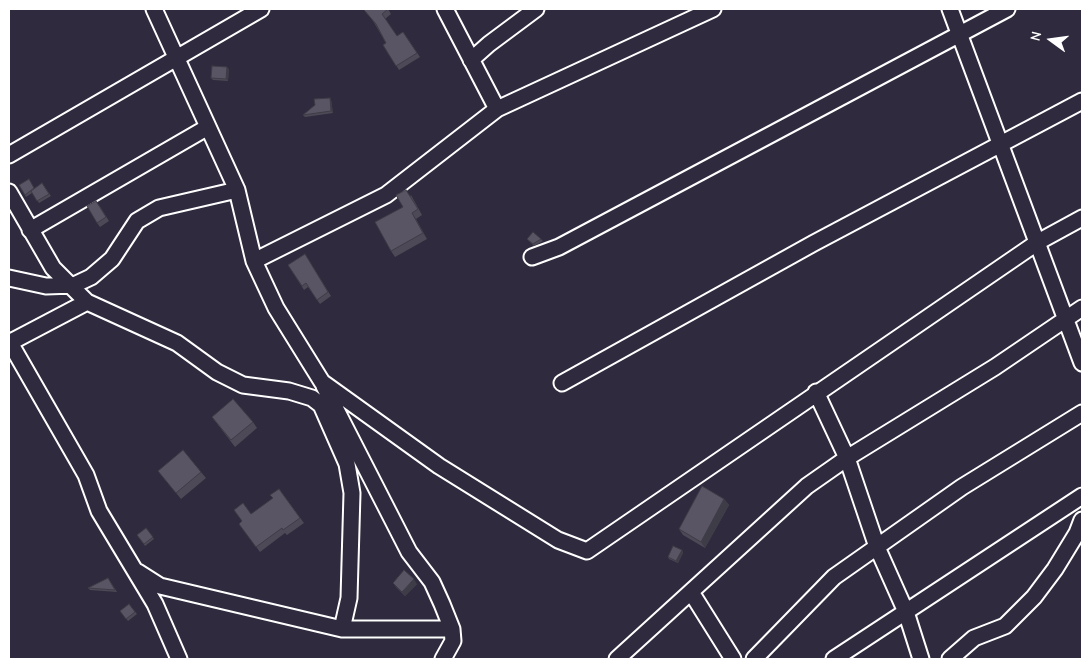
<!DOCTYPE html>
<html>
<head>
<meta charset="utf-8">
<style>
  body { margin:0 }
  #map { position:relative; width:1091px; height:668px; overflow:hidden; background:#2f2a3d; font-family:"Comic Neue",sans-serif }
  canvas { display:block }
  .frame { position:absolute; inset:0; border:10px solid #fff; pointer-events:none }
  .north { position:absolute; left:1026px; top:15px; width:50px; height:50px; -webkit-text-stroke:4px #2f2a3d; paint-order:stroke; rotate:284deg; font-size:14px; font-weight:700; line-height:20px; text-align:center; color:#fff }
  .north::after { content:''; display:block; margin:auto; width:18px; height:22px; background:#fff; clip-path:polygon(50% 0,100% 100%,50% 72%,0 100%) }
</style>
</head>
<body>
<div id="map">
<canvas width="1091" height="668"></canvas>
<div class="frame"></div>
<div class="north">N</div>
</div>
<script>
const g = document.querySelector('canvas').getContext('2d');
g.lineJoin = 'round';
const poly = rows => new Path2D(rows.map(r => 'M' + r).join(''));
function trace(path, color, width, dash) { g.strokeStyle = color; g.lineWidth = width; g.lineCap = dash ? 'butt' : 'round'; g.setLineDash(dash || []); g.stroke(path); }
function fill(path, color) { g.fillStyle = color; g.fill(path, 'evenodd'); }
const street = poly([
  [154,9,237,190,254,261,276,308,322,382,439,466,558,540,587,551,1038,242,1082,218],
  [445,9,497,109],
  [950,9,1082,363],
  [471,60,489,44,536,9],
  [9,155,261,9],
  [9,192,53,268,87,302,177,343,217,372,243,385,289,391,312,398,321,405,347,464,352,493,349,598,342,629],
  [30,230,208,127],
  [532,257,559,247,1007,9],
  [254,261,386,195,497,109,713,9],
  [9,278,46,286,74,285,91,277,112,259,137,221,159,208,237,190],
  [9,341,86,475,99,511,155,604,179,659],
  [9,343,87,302],
  [562,383,814,243,1082,101],
  [324,386,409,552,432,582,442,604,452,629,453,641,443,659],
  [816,392,847,458,877,547,906,612,921,659],
  [138,572,160,586,342,629,452,629],
  [691,592,733,659],
  [617,659,807,486,847,458,995,367,1082,308],
  [754,659,834,577,962,487,1082,413],
  [834,659,1082,496],
  [950,659,974,638,1005,626,1034,597,1055,569,1077,533,1082,520]
]);
trace(street, '#fff', 19);
trace(street, '#2f2a3d', 15);
fill(poly([
  [366,9,388,9,391,14,385,19,397,36,403,32,420,57,399,70,383,45,386,43],
  [229,69,228,81,213,80,211,78],
  [331,100,333,113,305,117,303,115,315,105],
  [42,183,51,196,39,203,32,193,26,197,19,185,35,188],
  [411,195,422,215,416,219,427,239,395,257,391,251,403,207],
  [99,205,109,221,100,227,97,223],
  [527,239,541,239,543,241,534,246],
  [305,254,331,296,320,304,308,287,304,290,288,265],
  [212,417,253,422,257,428,235,447],
  [158,471,201,472,206,478,181,499],
  [279,489,304,523,287,535,285,533,260,552,239,524,273,498],
  [724,499,729,505,705,548,683,535,679,529],
  [146,528,154,539,145,546,137,535],
  [682,550,683,553,678,563,669,559,668,557],
  [108,578,117,592,90,590,88,588],
  [393,583,417,584,405,596,396,587],
  [129,604,137,614,128,621,120,611]
]), '#4d4956');
fill(poly([
  [227,67,229,69,228,81,226,79],
  [330,98,331,100,333,113,331,111],
  [412,213,416,219,427,239,423,233],
  [724,499,729,505,705,548,701,542],
  [682,550,683,553,678,563,676,561],
  [414,579,417,584,405,596,402,592]
]), '#3e3c46');
const building = poly([
  [366,9,388,9,382,14,397,36,403,32,417,53,396,66,383,45,386,43,376,24,364,10,366,9],
  [212,66,227,67,226,79,211,78,212,66],
  [330,98,331,111,303,115,315,105,314,99,330,98],
  [29,179,34,188,25,195,19,185,29,179],
  [42,183,49,194,37,201,31,191,42,183],
  [406,190,418,209,412,213,423,233,391,251,375,222,403,207,396,195,406,190],
  [96,201,106,217,97,223,87,206,96,201],
  [533,232,541,239,533,244,527,239,533,232],
  [305,254,328,292,317,300,306,283,302,286,288,265,305,254],
  [233,399,253,422,231,440,212,417,233,399],
  [183,450,201,472,176,493,158,471,183,450],
  [702,486,724,499,701,542,679,529,702,486],
  [279,489,300,518,283,530,282,528,256,547,239,524,242,521,234,510,243,503,251,514,273,498,270,495,279,489],
  [146,528,153,537,144,544,137,535,146,528],
  [673,546,682,550,676,561,668,557,673,546],
  [404,570,414,579,402,592,393,583,404,570],
  [108,578,115,590,88,588,108,578],
  [129,604,135,612,126,619,120,611,129,604]
]);
fill(building, '#595564');
trace(building, '#3e3c46', 1);
</script>
</body>
</html>
